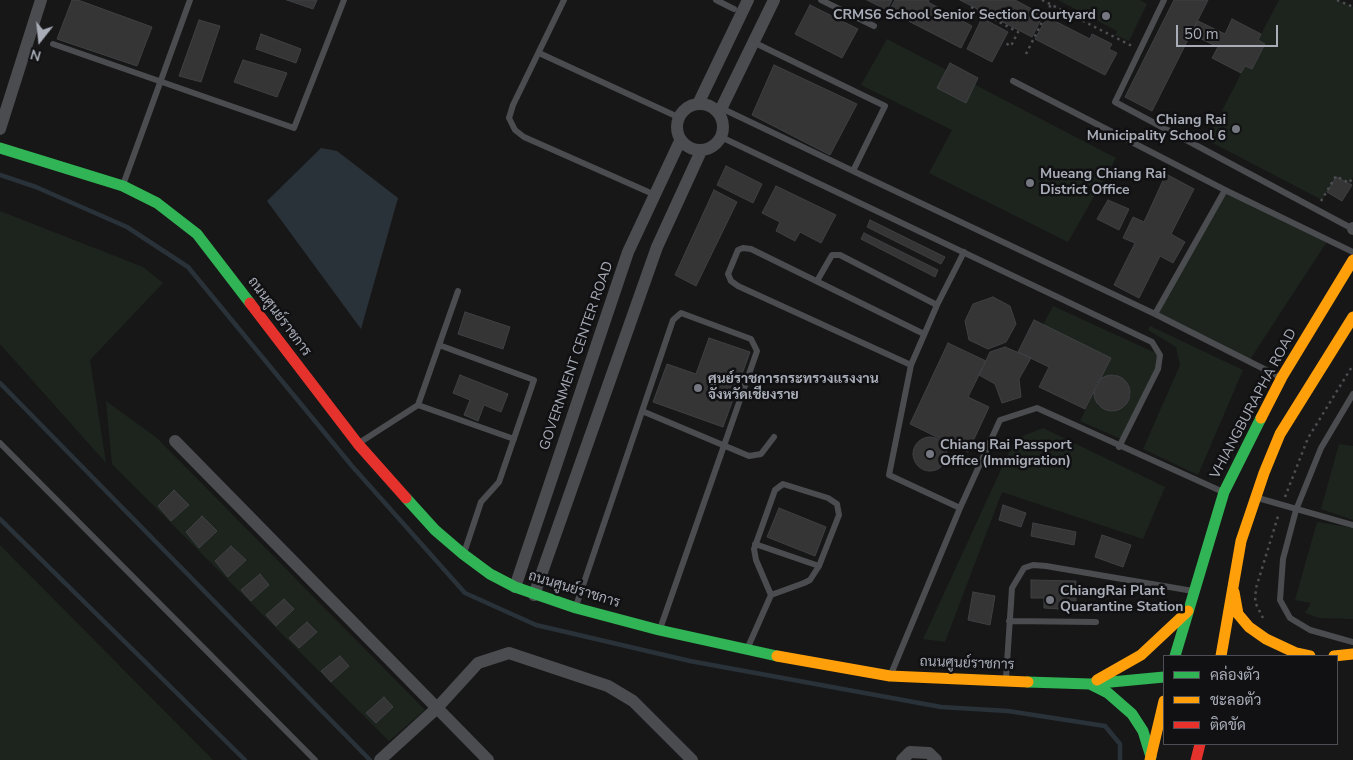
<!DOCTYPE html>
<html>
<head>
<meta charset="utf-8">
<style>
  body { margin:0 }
  #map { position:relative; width:1353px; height:760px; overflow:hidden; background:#171717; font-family:"Nunito Sans",Sarabun,sans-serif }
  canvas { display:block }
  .legend { position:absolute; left:1163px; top:655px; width:175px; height:90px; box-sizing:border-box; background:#111113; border:1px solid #4d4f55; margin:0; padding:6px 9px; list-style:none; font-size:15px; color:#a8adb8 }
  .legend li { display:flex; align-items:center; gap:10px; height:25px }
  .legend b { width:25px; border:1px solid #4d4f55 }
  .north { position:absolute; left:15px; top:15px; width:50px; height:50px; -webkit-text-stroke:4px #111113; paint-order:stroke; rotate:196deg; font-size:14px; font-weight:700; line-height:20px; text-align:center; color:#a8adb8 }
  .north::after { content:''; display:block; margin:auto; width:18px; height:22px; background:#a8adb8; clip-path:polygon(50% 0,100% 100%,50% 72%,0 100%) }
  .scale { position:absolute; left:1176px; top:25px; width:102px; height:22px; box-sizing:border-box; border:2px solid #a8adb8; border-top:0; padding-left:6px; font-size:15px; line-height:18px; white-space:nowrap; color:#a8adb8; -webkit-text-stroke:4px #111113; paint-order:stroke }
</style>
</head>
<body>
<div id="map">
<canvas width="1353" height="760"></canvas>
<ul class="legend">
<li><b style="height:6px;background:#30b455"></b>คล่องตัว</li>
<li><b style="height:6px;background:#ff9f0a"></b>ชะลอตัว</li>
<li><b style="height:6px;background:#e5322d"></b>ติดขัด</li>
</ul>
<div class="north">N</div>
<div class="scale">50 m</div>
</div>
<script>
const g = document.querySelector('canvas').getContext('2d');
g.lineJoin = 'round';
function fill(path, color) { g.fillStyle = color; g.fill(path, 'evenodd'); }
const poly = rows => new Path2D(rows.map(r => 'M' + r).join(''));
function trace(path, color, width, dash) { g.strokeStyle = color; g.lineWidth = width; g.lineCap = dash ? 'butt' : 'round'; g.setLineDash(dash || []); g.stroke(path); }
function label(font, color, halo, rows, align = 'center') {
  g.font = font + ' "Nunito Sans",Sarabun,sans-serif'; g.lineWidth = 5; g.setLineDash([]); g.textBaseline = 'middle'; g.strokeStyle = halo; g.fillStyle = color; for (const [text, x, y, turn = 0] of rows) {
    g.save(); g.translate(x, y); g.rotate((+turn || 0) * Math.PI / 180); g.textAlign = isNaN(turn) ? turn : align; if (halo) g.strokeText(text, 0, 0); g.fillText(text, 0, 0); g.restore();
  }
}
fill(poly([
  [1058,0,1140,0,1147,4,1129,41,1115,35,1117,31],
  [1279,0,1337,0,1353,7,1353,177,1349,183,1336,177,1322,200,1207,140,1245,66,1252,69,1265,44,1258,40],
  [887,39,1116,158,1068,242,929,173,952,130,861,85],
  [1225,190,1328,240,1249,361,1155,314],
  [0,211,143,267,163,283,90,360,106,463,0,344],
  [1053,306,1160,355,1158,369,1123,440,1080,421,1094,392,1098,406,1112,412,1124,407,1131,395,1127,382,1114,374,1100,379,1043,325],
  [1150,326,1243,370,1198,475,1143,449,1180,365,1176,347,1148,330],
  [106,401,157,438,425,710,389,741,112,464],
  [1043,428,1165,487,1143,539,1002,492,945,642,923,639,1015,439],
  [1339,444,1353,446,1353,520,1321,509],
  [1317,522,1353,528,1353,619,1319,618,1305,613,1311,603,1295,600],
  [0,545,213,760,0,760]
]), '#1d241e');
fill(poly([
  [321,148,337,151,398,198,361,329,267,201]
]), '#2a3239');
trace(poly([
  [0,175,36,187,127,227,188,267,352,466,465,593,536,625,690,661,941,707,1008,711,1105,726,1120,744,1120,760],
  [0,383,370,760],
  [0,519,245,760]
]), '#2a3239', 4.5);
const building = poly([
  [72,0,78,0,152,27,137,66,57,39,72,0],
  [287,0,317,0,313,9,287,0],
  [867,0,892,0,887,10,867,0],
  [895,0,929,0,928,2,972,26,961,48,889,11,895,0],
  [960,0,1015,0,1043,15,1032,37,960,0],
  [1174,0,1208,0,1152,111,1125,97,1174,0],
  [810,5,858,29,842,58,795,34,810,5],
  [1047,17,1090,39,1092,34,1112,44,1109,49,1117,53,1105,75,1035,39,1047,17],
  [982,18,1008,32,992,62,967,49,982,18],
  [1232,19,1261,34,1258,40,1265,44,1252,69,1245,66,1241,73,1212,58,1218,47,1191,34,1198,21,1225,34,1232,19],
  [199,20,220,26,201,82,179,76,199,20],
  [261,34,301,49,296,63,256,49,261,34],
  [243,60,287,73,277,97,234,82,243,60],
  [950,63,978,78,966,103,937,88,950,63],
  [774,65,857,104,830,155,752,115,774,65],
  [726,166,762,184,753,203,717,185,726,166],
  [1166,174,1194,189,1171,234,1185,242,1173,263,1160,256,1139,298,1114,285,1135,243,1123,238,1133,217,1144,222,1166,174],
  [1336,177,1352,185,1342,201,1327,192,1336,177],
  [776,186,836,215,821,243,800,232,795,241,776,231,780,222,762,213,776,186],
  [714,190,737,202,696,286,675,275,714,190],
  [1108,200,1129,209,1119,230,1097,219,1108,200],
  [870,220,945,257,941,264,867,227,870,220],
  [864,233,938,270,935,277,861,239,864,233],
  [993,297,1010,306,1016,324,1006,342,988,349,969,340,965,321,973,304,993,297],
  [465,312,510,327,503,349,458,334,465,312],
  [1034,320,1111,358,1085,409,1039,387,1049,367,1018,352,1034,320],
  [709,338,750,352,723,427,653,402,667,364,696,374,709,338],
  [948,343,986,361,968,397,989,407,968,452,910,424,948,343],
  [1005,347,1031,358,1019,379,1021,397,1002,403,995,384,979,375,990,352,1005,347],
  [460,375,508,394,501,412,484,405,478,421,464,415,470,400,453,393,460,375],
  '1094 393a18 18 0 1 1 36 0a18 18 0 1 1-36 0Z',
  '913 454a17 17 0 1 1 34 0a17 17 0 1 1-34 0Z',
  [174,490,189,505,171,521,158,506,174,490],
  [1003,505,1026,513,1021,527,999,520,1003,505],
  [779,508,826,527,815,556,767,537,779,508],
  [202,516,217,531,199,548,186,532,202,516],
  [1033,523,1076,532,1074,545,1031,536,1033,523],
  [1102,535,1131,545,1123,567,1095,557,1102,535],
  [231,546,246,560,228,577,215,561,231,546],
  [260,574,269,585,251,601,241,590,260,574],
  [1031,580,1076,581,1076,601,1060,600,1060,609,1044,608,1044,598,1031,598,1031,580],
  [973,592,995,596,990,625,968,620,973,592],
  [284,599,294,609,276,626,266,615,284,599],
  [307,622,317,632,299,648,289,638,307,622],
  [340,656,349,666,331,682,321,671,340,656],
  [384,697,393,707,376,723,366,713,384,697]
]);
fill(building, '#353536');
trace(building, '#3f4043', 1);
trace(poly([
  [1042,0,1132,46],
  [1337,0,1353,7],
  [971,7,1018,32,1011,46,1003,42],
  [1026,54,1051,4],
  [1321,201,1336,176,1349,183,1353,177],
  [1285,497,1308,438,1353,365],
  [1263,618,1255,602,1256,588,1279,513]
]), '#4d4e52', 2.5, [2.5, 4]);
trace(poly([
  [564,0,513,105,509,118,515,130,524,137,653,194],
  [716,0,734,9],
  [821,0,874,26],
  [1164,0,1115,102,1353,229],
  [753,42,885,106,853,171,1155,314],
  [53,44,294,128,344,0],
  [539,53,678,117],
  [1013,81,1225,190,1155,314,1278,376],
  [721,108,853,171],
  [721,137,1152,342,1160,355,1158,369,1119,447],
  [123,185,190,0],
  [1225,190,1353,252],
  [817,281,832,255,840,255,937,305],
  [924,334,751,249,743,248,738,250,728,274,731,281,738,286,911,365,937,305,964,252],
  [439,345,534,380,499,482,481,502,464,553],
  [911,365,889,475,960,508],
  [1353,394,1321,448,1296,510,1283,559,1280,600,1290,618,1310,630,1353,642],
  [418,405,514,439],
  [642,411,749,456,761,454,774,437],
  [0,443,315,760],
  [359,443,418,405,458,291],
  [1258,498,1353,525],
  [771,595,756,560,754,549,775,490,783,484,828,498,837,504,839,515,819,566],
  [576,606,673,320,681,313,751,339,757,351,660,629],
  [1009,621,1096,622],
  [748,647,771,595,804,583,810,580,819,566,755,544],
  [891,674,960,508,1000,420,1037,408,1221,491],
  [1006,678,1012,588,1024,568,1033,565,1046,566,1193,591]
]), '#4b4c50', 6);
trace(poly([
  '677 127a23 23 0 1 1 46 0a23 23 0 1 1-46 0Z',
  [698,104,748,0],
  [719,113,774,0],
  [0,129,41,0],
  [1353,229,1353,228],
  [175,441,488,760],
  [515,587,628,252,680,141],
  [534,595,657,247,701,151],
  [380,760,437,708,478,663,509,653,608,686,633,701,692,760],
  [902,760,910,752,929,753,936,760]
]), '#4b4c50', 12);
trace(poly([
  [0,148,123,186,157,203,197,234,250,303],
  [406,498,435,530,463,554,490,574,515,587,576,608,659,630,777,656],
  [1175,656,1224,492,1261,418],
  [1028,682,1090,684,1164,677],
  [1090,684,1108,693,1132,714,1143,731,1151,757]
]), '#30b455', 11);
trace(poly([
  [1261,418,1282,377,1353,260],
  [1234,592,1238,614,1249,627,1266,639,1296,653,1310,656],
  [777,656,890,676,1028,682],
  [1221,656,1241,541,1264,473,1280,434,1353,317],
  [1334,656,1353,654],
  [1097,680,1141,655,1188,611],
  [1150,760,1164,701]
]), '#ff9f0a', 11);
trace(poly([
  [250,303,358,444,406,498],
  [1196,760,1200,744]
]), '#e5322d', 11);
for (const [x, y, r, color] of [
  [1106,16,5,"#757880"],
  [1236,129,5,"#757880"],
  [1030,183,5,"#757880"],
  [698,388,5,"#757880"],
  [930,454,5,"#757880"],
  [1050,600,5,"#757880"]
]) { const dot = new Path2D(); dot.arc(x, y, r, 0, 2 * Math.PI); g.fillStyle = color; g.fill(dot); trace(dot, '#111113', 2); }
label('bold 14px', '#a8adb8', '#111113', [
  ["CRMS6 School Senior Section Courtyard",1096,16,"right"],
  ["Chiang Rai",1226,121,"right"],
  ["Municipality School 6",1226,137,"right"],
  ["Mueang Chiang Rai",1040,175],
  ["District Office",1040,191],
  ["ศูนย์ราชการกระทรวงแรงงาน",708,380],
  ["จังหวัดเชียงราย",708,396],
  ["Chiang Rai Passport",940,446],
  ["Office (Immigration)",940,462],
  ["ChiangRai Plant",1060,592],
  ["Quarantine Station",1060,608]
], 'left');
label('14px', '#a8adb8', '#111113', [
  ["ถนนศูนย์ราชการ",279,317,53],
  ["GOVERNMENT CENTER ROAD",577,356,-71],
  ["VHIANGBURAPHA ROAD",1254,404,-62],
  ["ถนนศูนย์ราชการ",574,590,17],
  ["ถนนศูนย์ราชการ",967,664,2]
]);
</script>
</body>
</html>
